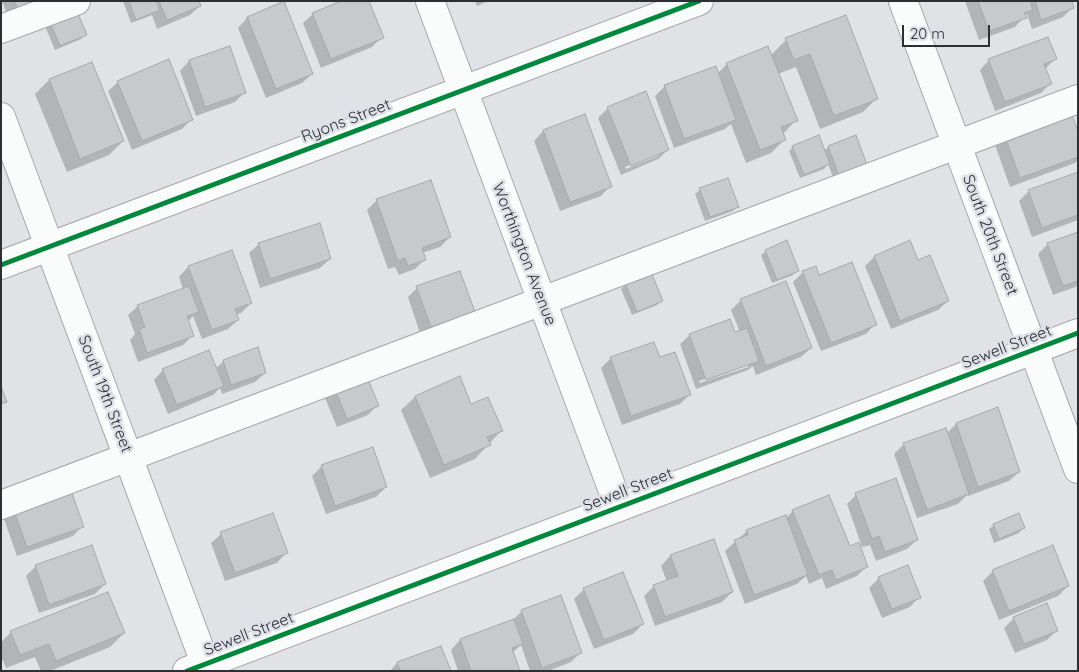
<!DOCTYPE html>
<html>
<head>
<meta charset="utf-8">
<style>
  body { margin:0 }
  #map { position:relative; width:1079px; height:672px; overflow:hidden; background:#e0e2e6; font-family:Quicksand,sans-serif }
  canvas { display:block }
  .frame { position:absolute; inset:0; border:2px solid #2e2f32; pointer-events:none }
  .scale { position:absolute; left:902px; top:25px; width:88px; height:22px; box-sizing:border-box; border:2px solid #2e2f32; border-top:0; padding-left:6px; font-size:15px; line-height:18px; white-space:nowrap; color:#2e2f32; -webkit-text-stroke:4px #dee1e8; paint-order:stroke }
</style>
</head>
<body>
<div id="map">
<canvas width="1079" height="672"></canvas>
<div class="frame"></div>
<div class="scale">20 m</div>
</div>
<script>
const g = document.querySelector('canvas').getContext('2d');
g.lineJoin = 'round';
function fill(path, color) { g.fillStyle = color; g.fill(path, 'evenodd'); }
const poly = rows => new Path2D(rows.map(r => 'M' + r).join(''));
function trace(path, color, width, dash) { g.strokeStyle = color; g.lineWidth = width; g.lineCap = dash ? 'butt' : 'round'; g.setLineDash(dash || []); g.stroke(path); }
function label(font, color, halo, rows, align = 'center') {
  g.font = font + ' Quicksand,sans-serif'; g.lineWidth = 5; g.setLineDash([]); g.textBaseline = 'middle'; g.strokeStyle = halo; g.fillStyle = color; for (const [text, x, y, turn = 0] of rows) {
    g.save(); g.translate(x, y); g.rotate((+turn || 0) * Math.PI / 180); g.textAlign = isNaN(turn) ? turn : align; if (halo) g.strokeText(text, 0, 0); g.fillText(text, 0, 0); g.restore();
  }
}
fill(poly([
  [2,1,47,1,8,16],
  [123,1,198,1,200,6,190,15,157,29,152,15,131,23],
  [475,1,488,1,477,6],
  [965,1,1070,1,1073,7,1063,17,1032,29,1027,14,1015,27,979,40],
  [283,3,312,74,302,83,266,98,238,28,247,18],
  [75,10,85,35,81,39,55,50,45,26],
  [313,14,382,37,372,47,321,68,303,23],
  [845,17,877,98,863,112,820,129,796,67,778,74,796,120,783,134,785,139,771,153,746,163,731,124,725,129,674,148,655,96,665,86,718,73,727,64,771,55,786,40],
  [229,47,245,92,235,102,196,116,180,71,189,61],
  [1055,59,1045,69,1051,83,1041,93,995,111,980,70,989,60],
  [91,63,123,141,109,155,67,172,35,94,49,80],
  [118,82,192,119,182,129,132,150,108,91],
  [608,108,668,150,658,159,621,175,598,118],
  [658,153,658,156,626,169,625,167],
  [543,131,610,186,601,196,560,211,534,141],
  [1005,135,1078,135,1078,160,1075,163,1010,187,995,145],
  [855,137,865,165,834,180,828,164,824,169,800,178,789,151,793,147,824,151,828,147],
  [1078,173,1078,220,1032,237,1019,201,1029,191],
  [700,190,737,206,733,211,705,221,695,194],
  [377,200,450,237,440,247,422,253,425,259,415,269,399,275,395,267,388,269,367,210],
  [1078,233,1078,286,1053,295,1038,254,1048,244],
  [259,244,330,259,320,268,260,288,249,253],
  [232,251,251,303,241,313,236,315,238,320,228,329,202,339,193,316,188,322,193,335,183,345,138,362,130,340,135,334,128,315,138,306,183,289,179,277,188,267],
  [766,251,797,270,793,275,772,283,761,255],
  [874,257,918,262,948,301,938,310,891,329,865,266],
  [803,272,819,276,875,324,866,334,821,351,793,282],
  [626,284,662,300,657,305,632,315,621,289],
  [417,288,473,312,421,336,408,297],
  [741,300,811,348,801,357,756,375,753,366,748,370,696,389,680,344,690,335,734,334,740,332,731,310],
  [748,364,748,367,700,383,699,381],
  [611,358,659,359,689,395,680,404,622,425,601,368],
  [224,361,265,373,255,382,222,394,220,388,213,395,168,414,154,380,163,370,215,369],
  [335,388,377,405,368,415,337,427,325,398],
  [415,397,501,431,475,459,430,478,401,410],
  [956,424,1019,472,1009,481,968,496,968,494,958,504,917,518,894,454,904,444,946,434],
  [322,466,386,487,376,497,326,514,312,476],
  [856,495,917,540,907,549,876,561,870,545,862,547,847,504],
  [14,509,82,526,73,536,17,556,4,519],
  [793,511,849,548,867,566,857,576,826,589,822,578,809,584,806,576,797,584,745,604,725,551,747,531,786,518],
  [994,525,1023,528,1019,533,994,543,989,529],
  [221,534,286,553,277,563,225,581,211,543],
  [713,541,732,592,722,602,655,626,644,596,654,586,667,582,661,566,670,556],
  [91,547,105,584,95,594,39,613,26,576,35,567],
  [993,571,1068,586,1058,596,999,620,983,581],
  [879,578,919,597,910,607,882,618,869,588],
  [584,589,643,624,633,634,594,649,574,599],
  [522,611,581,652,571,662,548,671,530,671,521,645,512,653,519,671,458,671,451,650,460,640,512,621],
  [1014,618,1056,631,1047,640,1015,653,1004,628],
  [11,632,124,633,110,647,50,671,41,671,35,657,6,668,3,660,1,662,1,642],
  [441,647,449,671,390,671,397,663]
]), '#0003');
const building = poly([
  [15,1,35,1,17,8,15,1],
  [129,1,156,1,160,10,136,20,129,1],
  [159,1,199,1,201,6,167,20,159,1],
  [284,1,313,74,276,89,247,17,284,1],
  [341,1,369,1,384,38,331,59,312,13,341,1],
  [978,1,1030,1,1033,10,1024,13,1027,18,989,31,978,1],
  [1035,1,1072,1,1074,8,1041,20,1035,1],
  [76,9,87,35,60,46,49,20,76,9],
  [846,15,878,99,834,116,810,54,794,60,785,38,846,15],
  [1048,37,1057,59,1044,64,1052,84,1005,102,988,59,1048,37],
  [230,46,246,93,205,107,189,60,230,46],
  [768,46,798,121,781,127,786,140,760,150,726,63,768,46],
  [169,59,193,120,142,141,117,81,169,59],
  [92,62,124,141,80,159,49,79,92,62],
  [716,66,736,120,684,139,664,85,716,66],
  [646,91,669,150,631,166,607,107,646,91],
  [1070,110,1078,131,1078,157,1020,178,1004,134,1070,110],
  [585,114,612,187,570,202,543,130,585,114],
  [819,135,830,164,804,175,792,146,819,135],
  [856,135,867,165,839,176,828,146,856,135],
  [1078,172,1078,215,1042,228,1028,190,1078,172],
  [728,178,739,207,710,217,699,188,728,178],
  [431,180,451,237,422,248,426,260,408,266,405,258,398,261,376,199,431,180],
  [320,223,331,259,270,279,258,243,320,223],
  [1078,232,1078,281,1063,286,1047,243,1078,232],
  [787,240,799,271,777,280,765,250,787,240],
  [910,240,918,260,930,255,949,301,900,321,874,256,910,240],
  [232,250,252,303,235,309,239,320,212,330,188,266,232,250],
  [852,262,877,325,831,343,802,271,816,266,819,275,852,262],
  [460,271,475,312,431,327,416,286,460,271],
  [651,272,663,301,637,312,625,283,651,272],
  [786,281,812,348,766,366,740,299,786,281],
  [189,286,199,312,187,316,194,336,147,353,139,329,145,327,137,305,189,286],
  [730,319,735,332,747,328,759,361,706,380,689,334,730,319],
  [654,342,660,357,675,352,691,395,631,416,610,357,654,342],
  [258,347,266,373,231,385,223,360,258,347],
  [209,350,224,386,177,405,162,369,209,350],
  [366,374,379,406,347,419,334,387,366,374],
  [460,376,471,404,488,397,503,431,487,437,491,445,444,465,415,396,460,376],
  [1,386,7,402,1,404,1,386],
  [998,407,1020,472,978,487,956,423,998,407],
  [946,428,969,494,927,510,903,443,946,428],
  [373,447,387,487,335,506,321,465,373,447],
  [896,478,918,540,885,552,879,536,872,539,855,493,896,478],
  [70,488,84,527,27,547,13,508,70,488],
  [829,495,850,546,859,542,868,567,836,580,832,570,819,575,792,510,829,495],
  [273,513,288,553,235,573,220,532,273,513],
  [1019,513,1025,528,999,539,993,524,1019,513],
  [786,515,808,575,754,595,734,540,748,535,746,530,786,515],
  [714,539,733,592,665,617,653,585,678,576,670,555,714,539],
  [92,545,106,584,49,605,35,565,92,545],
  [1053,545,1069,586,1009,611,992,570,1053,545],
  [908,565,921,598,892,609,878,577,908,565],
  [623,572,644,624,604,640,583,588,623,572],
  [108,592,125,633,56,661,49,644,20,655,10,631,108,592],
  [561,595,582,653,542,668,521,610,561,595],
  [1047,603,1058,631,1024,644,1013,617,1047,603],
  [514,619,523,644,512,648,520,671,471,671,460,639,514,619],
  [441,646,451,671,400,671,397,662,441,646]
]);
fill(building, '#c8c9cc');
trace(building, '#a7a8ab', 1);
const minor = poly([
  [430,1,619,507],
  [903,1,1078,469],
  [1,29,76,1],
  [1,117,208,671],
  [1,265,699,1],
  [1,505,1078,99],
  [187,671,1078,333]
]);
trace(minor, '#a7a8ab', 30);
trace(minor, '#fafbfb', 28);
trace(poly([
  [1,265,699,1],
  [187,671,1078,333]
]), '#00873e', 5);
label('16px', '#2e2f32', '#dee1e8', [
  ["Ryons Street",346,121,-21],
  ["South 20th Street",990,235,69],
  ["Worthington Avenue",524,254,69],
  ["Sewell Street",1007,347,-21],
  ["South 19th Street",105,394,69],
  ["Sewell Street",628,490,-21],
  ["Sewell Street",249,634,-21]
]);
</script>
</body>
</html>
